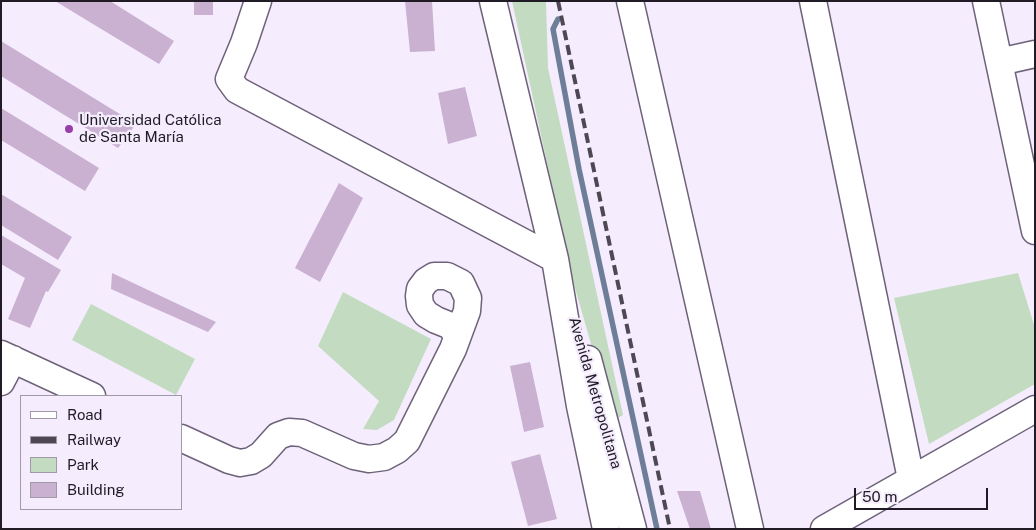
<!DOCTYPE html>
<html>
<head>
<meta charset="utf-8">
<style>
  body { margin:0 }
  #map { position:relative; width:1036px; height:530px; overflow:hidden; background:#f5edfe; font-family:"Public Sans",sans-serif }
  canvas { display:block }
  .frame { position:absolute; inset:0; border:2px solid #201b25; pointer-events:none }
  .legend { position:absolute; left:20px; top:395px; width:162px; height:115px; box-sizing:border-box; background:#f5edfe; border:1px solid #a099a7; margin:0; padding:6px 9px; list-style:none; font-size:15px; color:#201b25 }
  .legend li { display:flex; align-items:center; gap:10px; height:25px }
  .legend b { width:25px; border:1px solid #a099a7 }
  .scale { position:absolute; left:854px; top:488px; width:134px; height:22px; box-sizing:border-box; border:2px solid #201b25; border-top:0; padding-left:6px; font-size:15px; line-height:18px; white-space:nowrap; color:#201b25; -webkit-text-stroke:4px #f5edfe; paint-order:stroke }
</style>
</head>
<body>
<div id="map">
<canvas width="1036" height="530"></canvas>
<div class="frame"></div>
<ul class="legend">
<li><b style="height:6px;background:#fff"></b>Road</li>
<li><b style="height:6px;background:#4e4854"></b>Railway</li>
<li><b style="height:14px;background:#c3dbc1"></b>Park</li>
<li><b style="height:14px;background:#cab0d1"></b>Building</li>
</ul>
<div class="scale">50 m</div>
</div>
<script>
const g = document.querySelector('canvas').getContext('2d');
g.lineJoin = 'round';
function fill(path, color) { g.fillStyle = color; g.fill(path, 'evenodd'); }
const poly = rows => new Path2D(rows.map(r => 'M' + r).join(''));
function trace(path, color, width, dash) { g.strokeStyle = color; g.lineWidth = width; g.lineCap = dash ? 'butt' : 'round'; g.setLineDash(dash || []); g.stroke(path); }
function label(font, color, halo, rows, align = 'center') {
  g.font = font + ' "Public Sans",sans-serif'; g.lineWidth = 4.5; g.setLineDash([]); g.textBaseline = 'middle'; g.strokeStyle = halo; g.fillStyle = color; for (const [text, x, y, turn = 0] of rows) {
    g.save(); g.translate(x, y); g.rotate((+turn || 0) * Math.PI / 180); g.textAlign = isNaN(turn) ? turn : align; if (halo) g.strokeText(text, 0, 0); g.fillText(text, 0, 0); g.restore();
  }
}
fill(poly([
  [512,1,546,1,548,68,623,415,613,421,571,274],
  [1018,273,1035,328,1035,384,929,444,894,298],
  [343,292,431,339,394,420,377,430,363,429,379,401,318,346],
  [91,304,195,359,176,395,72,340]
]), '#c3dbc1');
trace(poly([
  [558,19,553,29,579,169,657,529]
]), '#6e7e98', 5.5);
fill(poly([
  [55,1,110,1,174,41,159,64],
  [194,1,213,1,213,15,194,15],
  [405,1,432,1,435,51,410,52],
  [1,41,136,124,118,148,1,76],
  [465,87,477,136,448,144,438,93],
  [1,108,99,168,85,191,1,140],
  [339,183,363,198,320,282,295,268],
  [1,194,72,237,58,260,1,225],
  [1,235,61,270,48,292,46,291,30,328,8,319,25,278,1,264],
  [112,273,216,322,208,332,111,289],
  [530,362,544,427,524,432,510,366],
  [540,454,557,519,528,526,511,462],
  [677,491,700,491,711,529,690,529]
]), '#cab0d1');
const minor = poly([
  [258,1,244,43,229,79,237,90,555,259],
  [493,1,555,259,580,406,606,529],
  [630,1,750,529],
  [813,1,911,479],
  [986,1,1035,231],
  [999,62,1035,54],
  [1,354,92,396],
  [588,359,633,529],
  [1,382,13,359],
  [181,438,229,460,240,463,251,461,261,455,278,436,289,432,302,433,354,456,369,459,384,457,397,450,407,441,453,349,467,311,468,298,461,283,447,276,434,276,426,281,420,289,419,296,420,305,426,314,436,320,451,326,457,336],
  [824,529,1035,409]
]);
trace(minor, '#6e627a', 29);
trace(minor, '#fff', 26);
trace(poly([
  [558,1,670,529]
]), '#4e4854', 4, [10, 5]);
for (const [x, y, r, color] of [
  [69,129,5,"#973ea9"]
]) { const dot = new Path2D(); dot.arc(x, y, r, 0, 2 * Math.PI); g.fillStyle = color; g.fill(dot); trace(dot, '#f5edfe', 2); }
label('15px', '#201b25', '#f5edfe', [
  ["Universidad Católica",79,120],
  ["de Santa María",79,137]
], 'left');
label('15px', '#201b25', '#f5edfe', [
  ["Avenida Metropolitana",595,393,74]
]);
</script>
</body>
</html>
